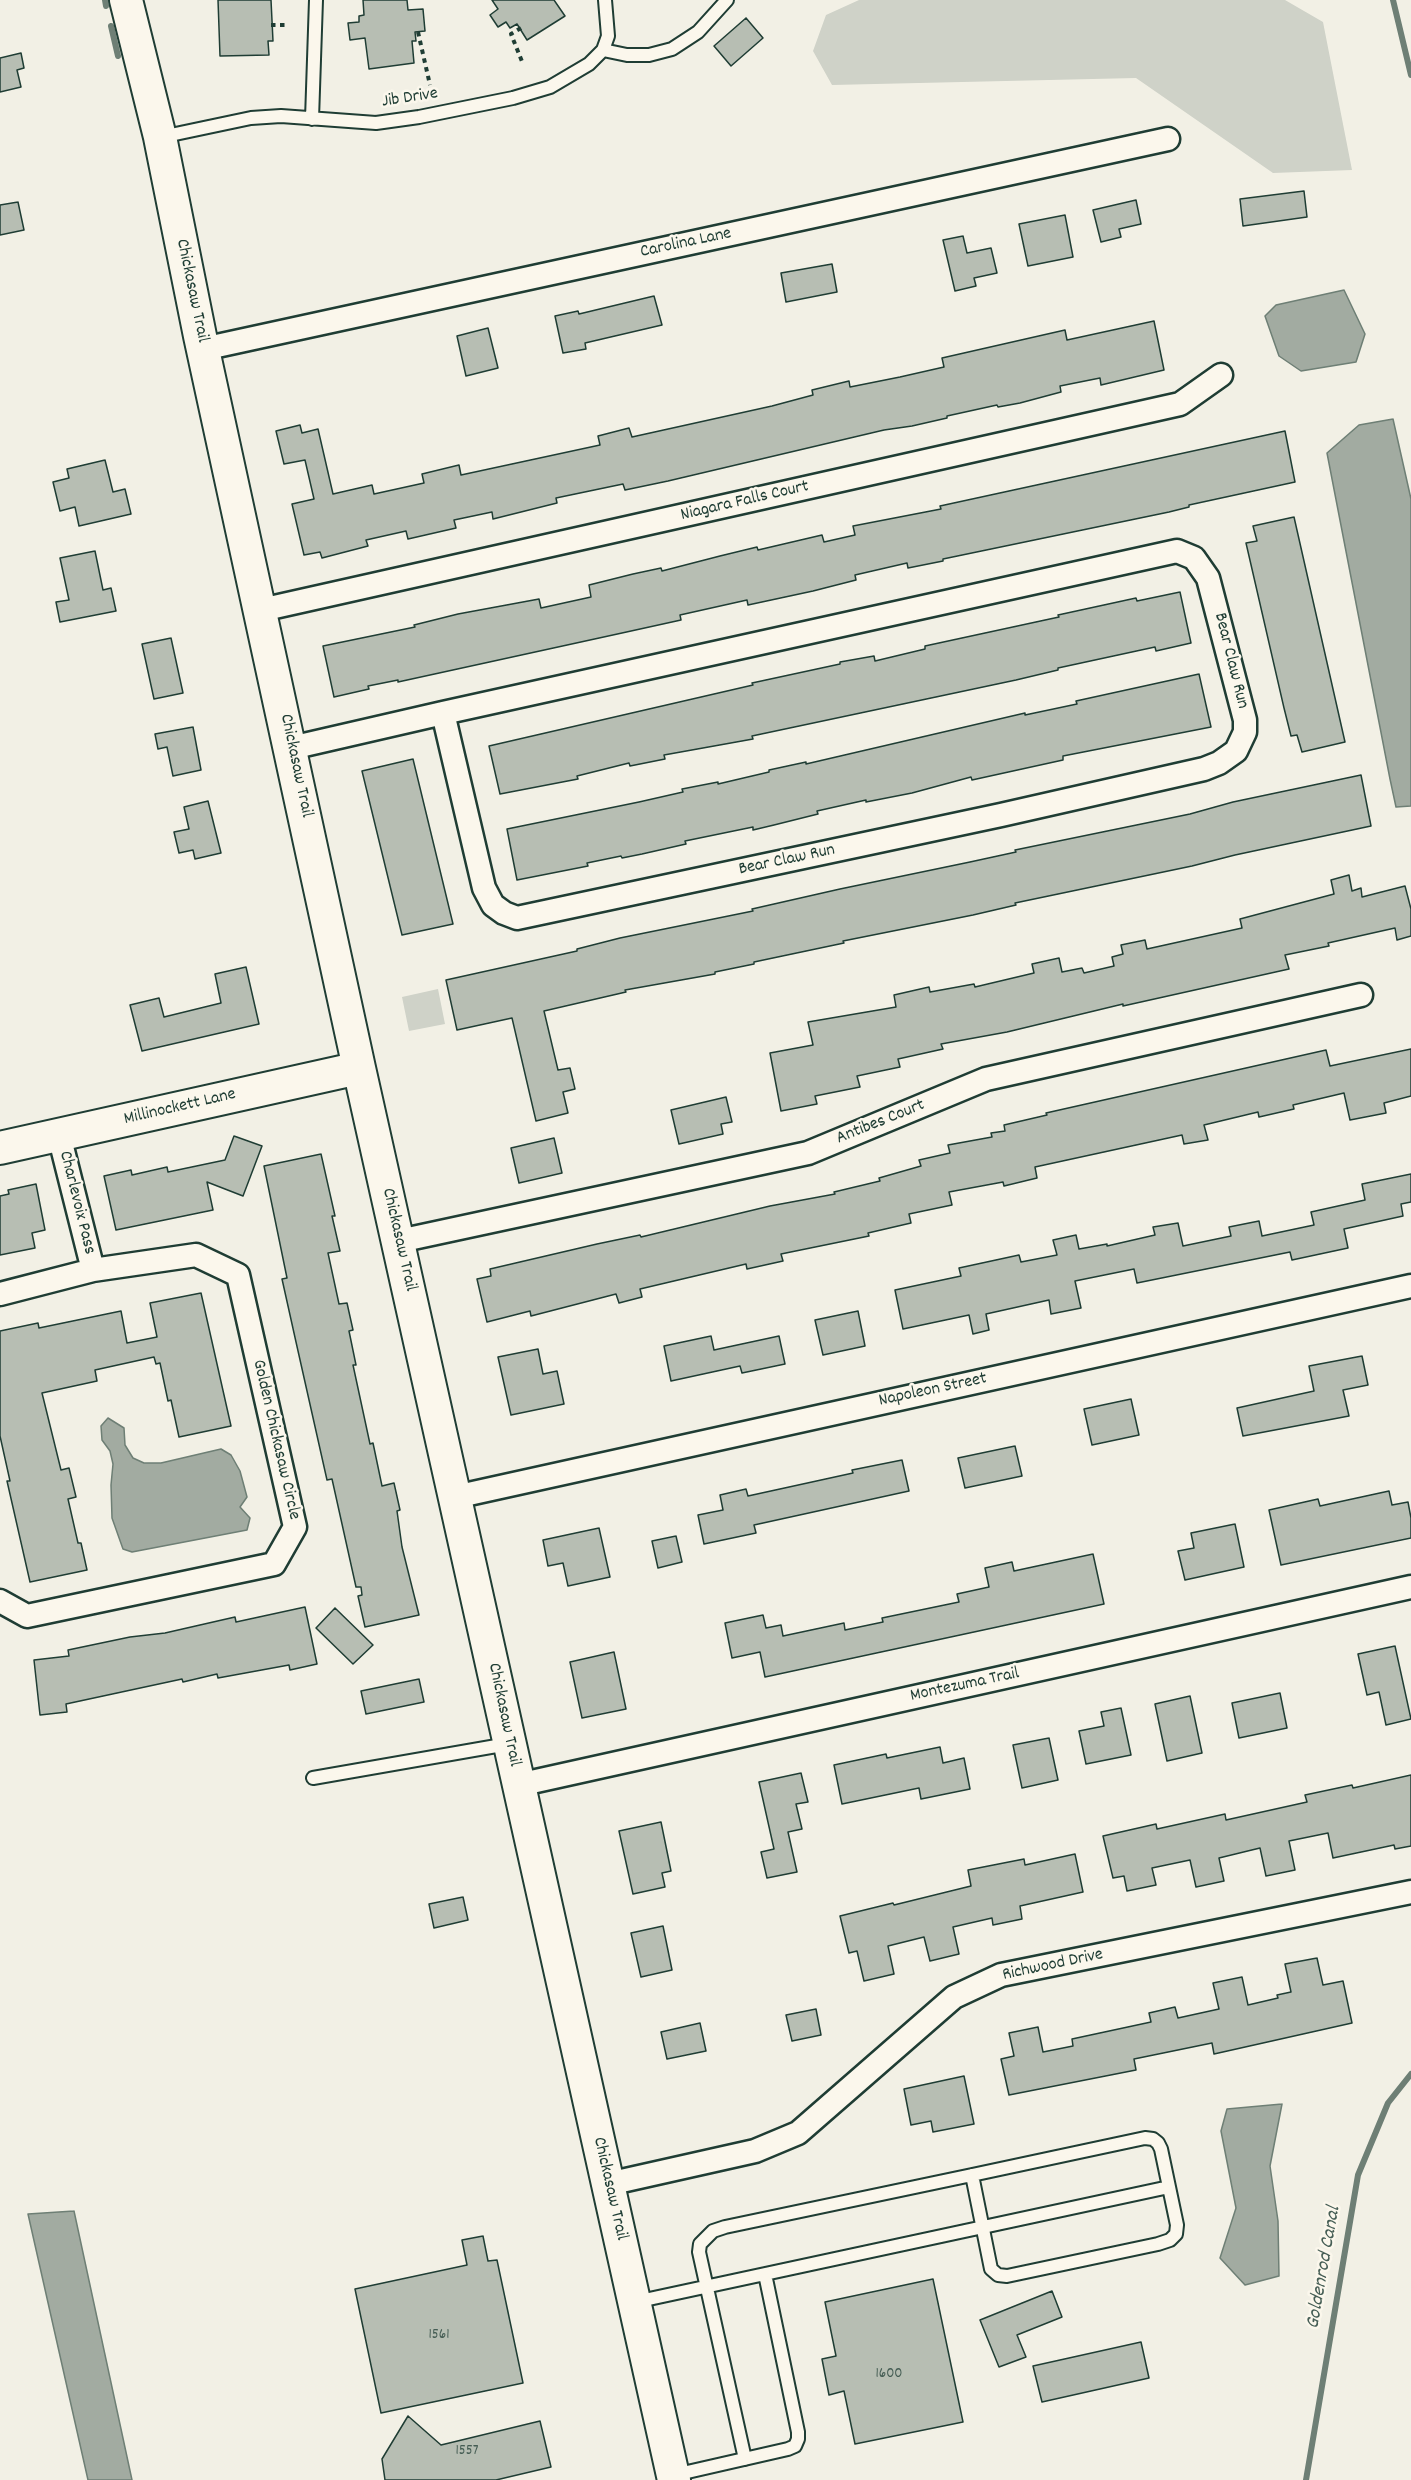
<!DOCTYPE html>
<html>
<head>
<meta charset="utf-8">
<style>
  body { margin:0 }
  canvas { display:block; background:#f2f0e5 }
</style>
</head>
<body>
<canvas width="1411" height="2480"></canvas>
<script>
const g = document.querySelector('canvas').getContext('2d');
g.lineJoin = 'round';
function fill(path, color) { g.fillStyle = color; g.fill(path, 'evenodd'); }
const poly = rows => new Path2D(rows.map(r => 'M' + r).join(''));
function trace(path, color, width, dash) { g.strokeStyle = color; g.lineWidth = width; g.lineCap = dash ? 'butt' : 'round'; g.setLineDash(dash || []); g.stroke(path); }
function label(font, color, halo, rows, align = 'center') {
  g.font = font + ' Dekko,sans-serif'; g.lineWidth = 5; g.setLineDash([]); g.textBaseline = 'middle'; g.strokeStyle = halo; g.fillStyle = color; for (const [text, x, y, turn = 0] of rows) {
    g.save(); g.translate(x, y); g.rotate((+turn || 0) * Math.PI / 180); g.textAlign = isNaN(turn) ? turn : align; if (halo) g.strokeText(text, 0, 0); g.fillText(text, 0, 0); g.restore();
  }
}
fill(poly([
  [859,0,1285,0,1323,22,1352,170,1273,173,1136,78,832,85,813,51,826,15],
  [438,989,445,1024,409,1031,402,997]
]), '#cfd2c8');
const water = poly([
  [1344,290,1365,334,1356,362,1301,371,1279,356,1265,316,1276,305,1344,290],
  [1393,419,1411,499,1411,806,1396,807,1390,779,1327,453,1359,425,1393,419],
  [108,1418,124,1428,125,1445,133,1458,144,1463,161,1463,221,1449,231,1455,240,1471,247,1497,240,1507,250,1518,247,1530,132,1552,123,1549,112,1518,111,1485,113,1464,110,1451,102,1440,101,1426,108,1418],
  [1282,2104,1270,2166,1278,2221,1279,2276,1245,2285,1220,2258,1236,2208,1221,2131,1227,2109,1282,2104],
  [74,2211,132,2480,88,2480,28,2214,74,2211]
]);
fill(water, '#a2aba1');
trace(water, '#6e7f75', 1.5);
trace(poly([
  [105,0,106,6],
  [1393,0,1411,75],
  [111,26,118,56],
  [1306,2480,1358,2175,1388,2103,1411,2074]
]), '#6e7f75', 6);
const building = poly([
  [218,0,271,0,273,41,268,41,269,55,220,56,218,0],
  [363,0,407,0,408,10,423,9,425,31,415,32,416,41,412,41,414,63,369,69,365,38,350,40,348,23,359,22,359,16,364,15,363,0],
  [492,0,554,0,565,16,527,40,517,24,510,28,506,22,498,27,490,15,498,9,492,0],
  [746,18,763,38,731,66,714,46,746,18],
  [21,53,24,68,17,70,21,87,0,92,0,58,21,53],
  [1304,191,1307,217,1243,226,1240,199,1304,191],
  [1136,200,1141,224,1119,229,1121,237,1101,242,1093,210,1136,200],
  [18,202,24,230,0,235,0,205,18,202],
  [1065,215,1073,257,1028,266,1019,224,1065,215],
  [963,236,967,253,991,248,997,273,974,278,976,286,955,291,943,240,963,236],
  [832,264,837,292,786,302,781,273,832,264],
  [654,296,662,325,585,343,586,349,563,353,555,316,578,311,579,314,654,296],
  [1154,321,1164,370,1101,385,1100,378,1060,386,1061,392,1020,403,998,407,997,405,947,416,947,418,912,426,884,430,668,481,625,490,623,484,556,498,557,503,493,519,492,512,454,520,456,528,408,539,406,531,366,540,368,546,322,558,320,552,304,555,292,504,314,499,305,460,284,464,276,431,300,425,302,433,318,429,333,494,372,485,374,494,424,483,422,474,459,465,461,475,600,445,598,436,629,428,632,437,772,406,813,395,812,390,849,381,850,387,900,377,944,367,942,358,1065,330,1067,340,1154,321],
  [488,328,498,368,466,376,457,336,488,328],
  [1285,431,1295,482,1189,505,1189,507,1169,512,943,559,943,561,908,568,907,563,855,575,856,580,813,591,748,605,747,600,680,615,681,620,622,633,398,682,398,680,368,686,369,689,334,697,323,646,415,627,414,625,458,614,539,599,541,608,591,597,589,585,633,574,661,568,662,571,720,556,757,547,758,550,822,535,824,542,855,535,853,526,941,509,940,506,1285,431],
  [105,460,113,492,125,489,131,514,79,526,75,507,60,511,53,482,69,478,67,469,105,460],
  [1294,517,1345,742,1302,752,1297,735,1291,736,1284,708,1246,543,1257,541,1253,526,1294,517],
  [95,551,103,590,111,588,116,611,60,622,56,602,69,600,60,558,95,551],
  [1180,592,1191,643,1156,651,1155,647,1058,668,1058,670,1016,680,752,736,753,739,664,755,665,759,630,766,629,763,577,776,578,779,500,794,489,746,753,685,752,683,840,664,840,662,874,656,875,661,925,649,925,646,1059,617,1058,615,1136,598,1137,601,1180,592],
  [171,638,183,693,154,699,142,644,171,638],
  [1199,674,1211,727,1063,756,1063,760,972,780,971,777,912,793,866,802,866,800,817,811,818,814,774,825,753,830,753,827,685,841,686,844,642,854,622,858,621,856,587,863,588,866,517,880,507,829,639,802,683,792,682,789,718,782,718,784,769,772,769,770,806,762,806,764,1025,713,1025,715,1077,704,1076,701,1199,674],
  [193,727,201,770,173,776,167,747,158,749,155,734,193,727],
  [413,759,453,924,402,935,362,771,413,759],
  [1361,775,1371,826,1235,855,1192,866,1015,903,1016,905,973,915,843,941,844,943,754,962,754,964,715,972,715,974,625,990,626,992,544,1011,558,1070,570,1068,575,1089,563,1092,568,1113,536,1121,512,1018,457,1030,446,980,577,951,577,949,620,938,753,911,752,909,840,889,970,862,1016,852,1015,850,1190,814,1233,802,1361,775],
  [208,801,221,853,195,859,193,850,179,853,174,832,189,829,184,807,208,801],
  [1349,875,1352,891,1361,888,1362,897,1405,886,1411,909,1411,936,1397,940,1395,928,1328,943,1329,946,1285,955,1289,969,1123,1006,1123,1004,1007,1032,941,1044,943,1049,898,1059,900,1067,857,1076,860,1087,815,1096,817,1104,781,1111,770,1053,813,1045,808,1022,896,1007,894,995,929,987,930,992,974,984,975,987,1034,973,1032,964,1059,958,1062,972,1082,968,1084,973,1114,966,1112,957,1123,954,1121,945,1145,940,1147,949,1242,928,1240,919,1334,894,1331,880,1349,875],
  [246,967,259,1024,142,1051,130,1005,159,998,164,1017,221,1003,215,974,246,967],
  [1411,1049,1411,1096,1384,1103,1386,1113,1350,1120,1344,1093,1293,1105,1294,1109,1259,1117,1258,1112,1204,1125,1208,1140,1184,1144,1182,1135,1035,1167,1037,1178,1004,1186,1003,1182,949,1192,952,1205,909,1214,911,1223,868,1233,869,1236,781,1254,783,1261,747,1269,746,1264,640,1289,642,1297,619,1303,616,1294,531,1316,530,1311,487,1322,477,1279,491,1276,490,1269,597,1244,640,1235,641,1237,770,1206,835,1194,834,1192,880,1181,879,1178,921,1166,919,1160,950,1153,948,1145,992,1137,991,1133,1005,1131,1004,1125,1047,1115,1046,1113,1326,1050,1330,1066,1411,1049],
  [726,1097,732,1122,721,1124,723,1134,679,1144,671,1110,726,1097],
  [234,1136,262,1146,243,1196,207,1182,213,1210,116,1230,104,1176,131,1170,132,1175,167,1167,168,1172,225,1160,234,1136],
  [554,1138,562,1173,519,1183,511,1148,554,1138],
  [321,1154,335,1216,332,1216,340,1251,328,1253,339,1304,347,1303,353,1330,349,1331,356,1365,353,1365,370,1444,373,1443,382,1486,394,1483,400,1510,397,1511,402,1547,419,1615,365,1627,358,1596,362,1595,361,1587,356,1587,332,1479,327,1480,296,1342,282,1279,287,1278,264,1166,321,1154],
  [1411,1174,1411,1202,1401,1204,1403,1216,1344,1229,1348,1248,1292,1260,1290,1252,1137,1283,1134,1269,1075,1281,1081,1308,1051,1314,1049,1300,986,1314,989,1330,973,1334,969,1315,903,1329,895,1290,961,1276,959,1268,1019,1255,1021,1262,1057,1255,1053,1240,1076,1235,1079,1249,1107,1244,1107,1246,1155,1235,1153,1227,1178,1223,1183,1246,1231,1236,1229,1227,1259,1221,1262,1236,1314,1225,1311,1212,1365,1200,1362,1184,1411,1174],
  [36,1184,45,1230,32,1233,35,1248,0,1255,0,1196,9,1194,8,1190,36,1184],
  [201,1293,231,1426,179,1437,171,1400,168,1401,160,1363,156,1364,154,1357,95,1370,97,1381,42,1393,61,1470,69,1468,76,1497,68,1499,78,1543,81,1543,87,1570,30,1582,7,1481,10,1481,0,1436,0,1331,38,1323,39,1328,121,1311,127,1343,157,1337,150,1303,201,1293],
  [858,1311,865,1346,823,1355,815,1320,858,1311],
  [711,1336,714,1350,779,1336,785,1364,742,1373,740,1366,671,1381,664,1346,711,1336],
  [538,1349,543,1374,557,1371,564,1404,511,1415,498,1357,538,1349],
  [1362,1356,1368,1385,1343,1390,1349,1416,1243,1436,1237,1408,1314,1391,1309,1366,1362,1356],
  [1131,1399,1139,1435,1092,1445,1084,1409,1131,1399],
  [1015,1446,1022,1476,965,1488,958,1458,1015,1446],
  [902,1460,909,1491,754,1525,756,1533,704,1544,698,1515,723,1510,720,1495,746,1489,748,1496,853,1473,852,1470,902,1460],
  [1389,1491,1392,1505,1408,1502,1411,1518,1411,1538,1281,1565,1269,1510,1318,1499,1320,1506,1389,1491],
  [1235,1524,1244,1567,1185,1580,1178,1551,1194,1548,1191,1533,1235,1524],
  [599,1528,610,1577,568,1586,563,1563,548,1566,543,1540,599,1528],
  [676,1536,682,1562,658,1568,652,1541,676,1536],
  [1093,1554,1104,1604,765,1677,760,1652,732,1658,725,1623,763,1615,766,1628,781,1625,783,1636,844,1623,845,1630,883,1622,882,1618,959,1602,957,1594,989,1587,985,1568,1012,1562,1014,1571,1093,1554],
  [305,1607,317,1664,290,1670,289,1665,218,1678,217,1674,183,1682,182,1679,66,1704,67,1712,40,1715,34,1660,69,1656,68,1650,130,1637,165,1633,235,1617,236,1622,305,1607],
  [335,1608,373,1645,353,1664,316,1628,335,1608],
  [1395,1646,1411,1719,1386,1725,1379,1692,1367,1695,1358,1654,1395,1646],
  [614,1652,626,1709,582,1718,570,1662,614,1652],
  [419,1679,424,1702,366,1714,361,1691,419,1679],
  [1280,1693,1287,1728,1239,1738,1232,1703,1280,1693],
  [1190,1696,1202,1753,1167,1761,1155,1704,1190,1696],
  [1121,1708,1131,1755,1086,1764,1079,1731,1104,1726,1101,1712,1121,1708],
  [1049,1738,1058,1780,1022,1788,1013,1745,1049,1738],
  [940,1747,943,1763,964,1758,970,1789,921,1799,919,1788,842,1804,834,1765,886,1754,887,1758,940,1747],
  [801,1773,808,1802,796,1804,802,1829,788,1832,797,1872,767,1878,761,1852,774,1849,759,1782,801,1773],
  [1411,1775,1411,1846,1395,1849,1394,1845,1333,1858,1328,1833,1289,1841,1295,1870,1266,1876,1260,1848,1219,1858,1224,1881,1196,1887,1190,1860,1152,1868,1156,1885,1127,1891,1124,1876,1113,1878,1103,1836,1156,1824,1157,1829,1225,1814,1226,1820,1307,1802,1305,1795,1352,1785,1353,1788,1411,1775],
  [661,1822,671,1871,662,1873,665,1887,633,1894,619,1831,661,1822],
  [1075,1854,1083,1892,1020,1906,1022,1919,993,1925,992,1918,953,1927,959,1954,930,1961,924,1937,888,1946,894,1974,864,1981,857,1951,849,1953,840,1916,893,1903,894,1905,971,1886,968,1870,1024,1859,1025,1865,1075,1854],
  [463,1897,468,1920,434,1928,429,1904,463,1897],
  [663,1926,672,1970,641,1977,631,1933,663,1926],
  [1317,1958,1323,1985,1343,1981,1352,2023,1214,2054,1212,2043,1134,2059,1136,2070,1009,2095,1001,2059,1014,2056,1009,2033,1038,2027,1043,2052,1073,2046,1072,2039,1151,2022,1149,2013,1175,2007,1178,2018,1219,2009,1213,1983,1242,1977,1248,2005,1278,1998,1277,1995,1291,1992,1285,1964,1317,1958],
  [816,2009,821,2035,792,2041,786,2015,816,2009],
  [700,2023,706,2051,667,2059,661,2032,700,2023],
  [964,2076,974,2124,933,2132,931,2121,911,2125,904,2089,964,2076],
  [483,2236,488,2261,497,2260,523,2383,381,2413,355,2289,467,2265,462,2240,483,2236],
  [933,2279,963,2422,855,2444,844,2391,829,2395,822,2359,836,2356,825,2302,933,2279],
  [1052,2291,1062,2317,1017,2335,1026,2357,999,2367,980,2320,1052,2291],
  [1141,2342,1149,2378,1042,2402,1033,2366,1141,2342],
  [408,2416,441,2445,540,2421,551,2467,496,2480,385,2480,382,2459,408,2416]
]);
fill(building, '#b7beb3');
trace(building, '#1f3d34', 1.5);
const lane = poly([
  [603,50,627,55,649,55,672,49,698,32,727,0],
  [312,119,316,0],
  [161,137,251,118,281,116,376,123,419,117,513,98,550,87,589,64,603,50,608,36,605,0],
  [313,1778,508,1744],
  [635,2302,1169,2187],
  [745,2459,699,2252,700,2244,713,2231,725,2227,972,2175,1145,2138,1153,2139,1158,2143,1161,2149,1177,2225,1176,2234,1170,2240,1158,2244,1007,2276,998,2275,991,2269,972,2175],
  [674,2475,788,2449,795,2446,798,2439,798,2432,765,2274]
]);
const street = poly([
  [203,349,1168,139],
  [261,610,1180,404,1221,375],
  [291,748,443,713,1177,551,1194,558,1208,578,1245,720,1245,732,1236,751,1219,763,1204,769,1001,815,517,918,504,913,493,905,484,888,443,713],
  [59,1135,93,1270],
  [399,1241,808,1153,986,1079,1361,995],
  [0,1294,93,1270,196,1255,238,1275,295,1527,274,1564,27,1616,0,1601],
  [455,1497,1411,1286],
  [518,1785,1411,1587],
  [608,2184,755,2151,798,2133,954,1997,1001,1975,1411,1892]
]);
const secondary = poly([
  [126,0,160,137,200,336,359,1068,674,2480],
  [0,1148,359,1068]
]);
trace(lane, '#1f3d34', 16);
trace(street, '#1f3d34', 27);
trace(secondary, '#1f3d34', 36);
trace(poly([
  [271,25,289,25],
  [521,28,511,34,523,64],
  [418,32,430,85]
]), '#1f3d34', 4, [4.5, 4.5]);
trace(lane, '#fbf7ec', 12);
trace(street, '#fbf7ec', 22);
trace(secondary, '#fbf7ec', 32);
label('15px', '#455d54', null, [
  ["1561",439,2336],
  ["1600",889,2375],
  ["1557",467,2452]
]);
label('18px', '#1f3d34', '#fbf7ec', [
  ["Jib Drive",410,99,-9],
  ["Carolina Lane",686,244,-12],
  ["Chickasaw Trail",191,291,78],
  ["Niagara Falls Court",745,502,-13],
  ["Bear Claw Run",1230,661,76],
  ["Chickasaw Trail",295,766,78],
  ["Bear Claw Run",787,861,-12],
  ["Millinockett Lane",180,1108,-13],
  ["Antibes Court",881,1123,-22],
  ["Charlevoix Pass",76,1203,76],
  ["Chickasaw Trail",398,1240,77],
  ["Napoleon Street",933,1391,-12],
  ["Golden Chickasaw Circle",275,1440,77],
  ["Montezuma Trail",965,1686,-12],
  ["Chickasaw Trail",503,1715,78],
  ["Richwood Drive",1053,1966,-12],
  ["Chickasaw Trail",609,2189,77]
]);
label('italic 20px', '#465e55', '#fbf7ec', [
  ["Goldenrod Canal",1325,2268,-80]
]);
</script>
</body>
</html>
